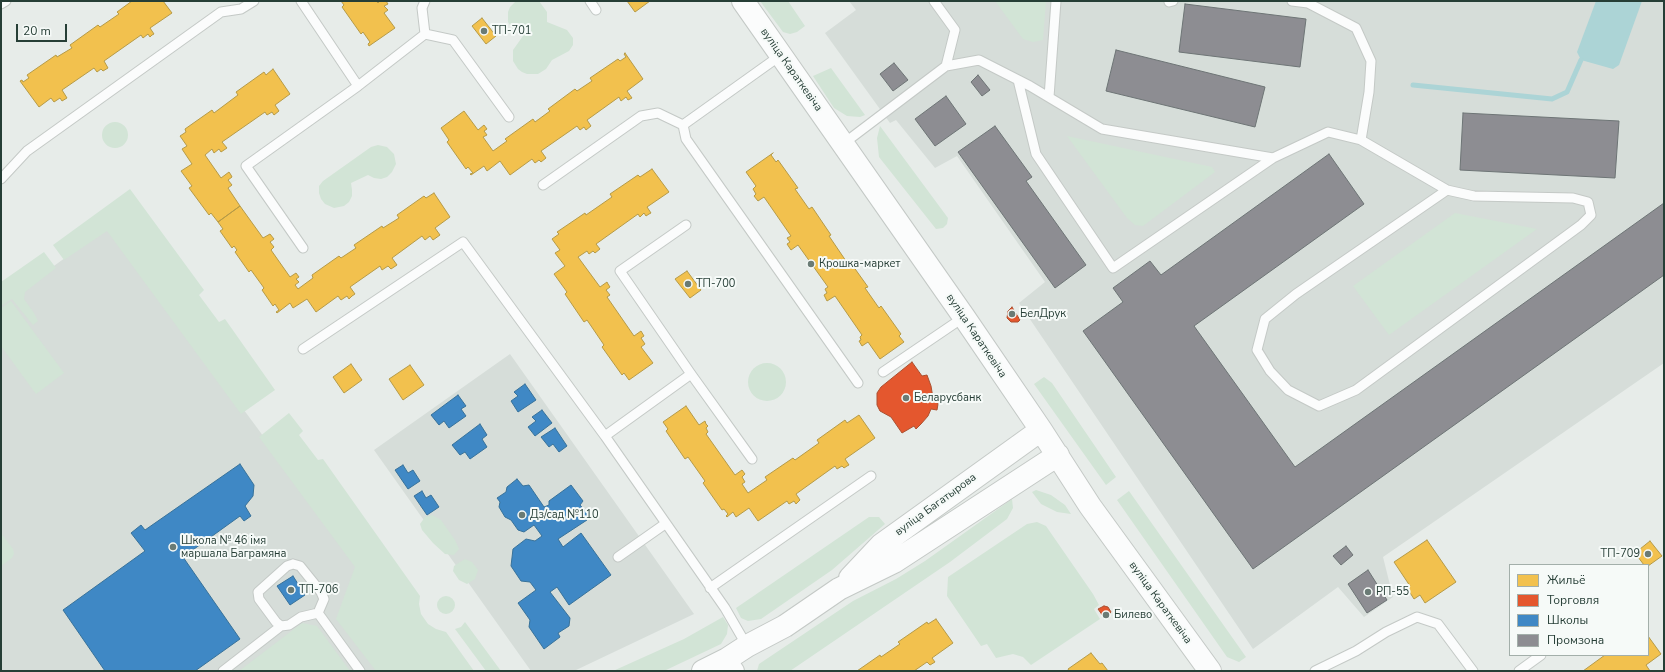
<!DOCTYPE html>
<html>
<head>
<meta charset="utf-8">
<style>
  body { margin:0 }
  #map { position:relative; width:1665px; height:672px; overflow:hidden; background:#e7ece9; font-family:"Nunito Sans",sans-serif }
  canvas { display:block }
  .frame { position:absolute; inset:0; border:2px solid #263e36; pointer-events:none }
  .legend { position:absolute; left:1509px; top:564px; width:140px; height:92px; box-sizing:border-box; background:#f6faf8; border:1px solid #a3afaa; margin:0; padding:5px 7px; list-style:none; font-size:12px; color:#263e36 }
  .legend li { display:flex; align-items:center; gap:8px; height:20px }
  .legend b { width:20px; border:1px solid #a3afaa }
  .scale { position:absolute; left:16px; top:24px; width:51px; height:18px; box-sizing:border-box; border:2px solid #263e36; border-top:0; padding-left:5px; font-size:12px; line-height:14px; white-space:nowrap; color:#263e36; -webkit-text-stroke:3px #f6faf8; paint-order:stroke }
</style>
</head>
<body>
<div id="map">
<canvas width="1665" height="672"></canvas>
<div class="frame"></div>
<ul class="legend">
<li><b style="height:11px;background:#f2c14e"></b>Жильё</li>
<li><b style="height:11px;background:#e4572e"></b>Торговля</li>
<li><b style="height:11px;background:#3f88c5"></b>Школы</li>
<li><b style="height:11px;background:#8d8d92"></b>Промзона</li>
</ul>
<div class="scale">20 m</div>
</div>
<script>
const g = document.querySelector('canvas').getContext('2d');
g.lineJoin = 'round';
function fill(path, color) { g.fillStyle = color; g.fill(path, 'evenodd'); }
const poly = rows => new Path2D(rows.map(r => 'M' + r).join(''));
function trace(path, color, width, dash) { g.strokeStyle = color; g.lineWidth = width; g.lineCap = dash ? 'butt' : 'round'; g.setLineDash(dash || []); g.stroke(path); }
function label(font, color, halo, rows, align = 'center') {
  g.font = font + ' "Nunito Sans",sans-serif'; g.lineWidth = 4; g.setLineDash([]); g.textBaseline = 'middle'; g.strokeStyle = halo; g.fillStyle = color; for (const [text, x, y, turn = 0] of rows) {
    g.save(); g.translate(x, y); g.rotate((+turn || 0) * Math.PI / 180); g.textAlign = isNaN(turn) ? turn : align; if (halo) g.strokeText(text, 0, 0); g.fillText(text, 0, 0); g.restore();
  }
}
fill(poly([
  [849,1,1664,1,1664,363,1383,557,1393,597,1364,617,1338,587,1253,649,1019,303,1045,282,957,156,935,168,896,120,890,123,825,33,856,10],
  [108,227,258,429,430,665,422,671,1,671,1,304],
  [510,354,694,614,574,671,531,671,374,450]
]), '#d6ddd9');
fill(poly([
  [516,1,539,1,547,12,547,22,567,30,573,38,573,45,569,51,552,60,546,69,538,74,527,74,522,72,518,69,513,61,513,50,523,36,514,31,508,22,508,12,510,7],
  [760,1,788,1,805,26,797,32,790,34,783,32],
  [995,1,1046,1,1043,40,1033,42,1023,39],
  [831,68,865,115,860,117,847,116,834,108,813,76],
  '102 135a13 13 0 1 1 26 0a13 13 0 1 1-26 0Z',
  [880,126,948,218,947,224,943,228,936,229,879,157,877,138],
  [1067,136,1212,167,1215,172,1143,226,1135,225,1127,218],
  [378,145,387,147,394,154,396,164,392,172,387,177,381,179,374,178,368,175,351,183,352,190,352,196,349,202,344,206,334,208,325,204,321,199,319,193,319,186,323,181,371,147],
  [130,189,204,290,199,295,219,322,225,319,275,390,241,414,107,231,64,260,53,245],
  [1455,213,1537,229,1389,335,1353,286],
  [44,252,56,268,25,292,24,299,34,313,38,321,33,325,12,299,1,306,1,282],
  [11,301,64,373,36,394,1,346,1,308],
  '748 382a19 19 0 1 1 38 0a19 19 0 1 1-38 0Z',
  [1044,377,1052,383,1116,477,1106,485,1034,384],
  [289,413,303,431,299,435,318,460,323,459,420,596,419,604,421,614,428,624,436,629,446,632,474,671,376,671,336,619,355,567,259,437],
  [1036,490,1051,495,1065,505,1071,514,1057,512,1041,504,1032,492],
  [1129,491,1246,657,1239,662,1227,657,1117,500],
  [1012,499,1013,508,1007,519,950,562,790,671,757,671,759,664,853,601,896,579,925,561],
  [432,515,441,520,455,540,459,549,454,555,445,554,433,543,422,530,420,524,425,517],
  [869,517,879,517,885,524,832,570,761,619,748,621,741,618,736,608],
  [1037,522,1046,526,1093,594,1099,605,1094,609,1100,619,1031,665,1023,657,1013,654,996,658,987,644,981,646,947,596,948,577,1027,524],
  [1,533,13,549,14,554,12,558,1,566],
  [465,559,472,562,478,570,475,579,467,584,459,580,453,571,454,566],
  '437 605a9 9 0 1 1 18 0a9 9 0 1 1-18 0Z',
  [723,617,728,625,727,634,721,644,664,671,613,671,684,639],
  [465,622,501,671,486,671,455,629,461,627],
  [302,623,317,626,350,671,239,671]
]), '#d2e4d6');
fill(poly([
  [1596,1,1642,1,1619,65,1613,69,1581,60,1577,52]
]), '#acd4d6');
const homes = poly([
  [132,1,163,1,172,13,150,28,154,34,152,35,150,37,148,34,143,38,141,35,104,61,108,68,103,71,101,69,97,72,94,68,62,90,67,98,62,101,60,98,54,102,51,98,39,107,20,81,22,80,23,82,29,78,27,75,56,55,57,57,72,48,70,45,98,25,100,27,119,14,117,12,132,1],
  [341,1,376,1,378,3,380,1,386,1,388,4,384,6,388,10,384,13,395,28,369,46,368,44,370,42,363,32,361,34,342,7,344,5,341,1],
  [627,1,650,1,635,12,627,1],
  [482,18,496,36,486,44,472,26,482,18],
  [625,53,643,79,627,91,632,98,628,100,626,97,621,101,619,97,587,120,591,126,586,130,584,127,580,130,577,126,541,151,546,158,541,162,539,160,535,163,532,159,510,175,500,161,487,171,484,166,471,175,470,174,473,173,468,167,466,169,447,142,449,140,441,128,464,111,478,130,484,125,487,129,484,131,487,135,483,137,493,151,507,141,505,139,533,119,535,122,550,111,548,109,575,89,577,91,592,81,590,78,618,59,620,61,626,57,624,54,625,53],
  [273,69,290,94,275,105,279,111,274,115,272,112,267,115,265,112,222,142,227,148,221,152,219,149,214,153,212,149,205,155,221,178,229,172,231,175,232,177,228,180,232,185,228,188,240,206,218,222,211,213,209,215,189,188,192,186,181,171,192,164,182,149,187,146,180,136,186,132,185,129,212,110,214,113,238,95,236,92,264,72,266,75,273,69],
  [773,153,771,155,776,162,778,160,798,188,795,189,809,209,812,207,831,235,829,236,846,261,848,259,868,287,865,288,879,308,881,306,901,334,899,336,904,342,880,359,868,342,862,346,859,341,861,340,860,337,862,335,835,296,827,301,824,295,827,293,825,289,828,287,798,245,791,250,787,244,790,242,787,238,791,236,764,197,758,201,754,196,756,194,753,189,756,186,746,172,773,153],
  [652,169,669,192,647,207,651,213,649,214,646,216,644,213,640,217,638,214,596,244,600,249,595,253,593,251,589,254,587,251,578,257,600,287,607,282,608,284,610,287,606,290,610,295,607,297,634,336,641,331,644,336,641,338,645,344,641,347,653,363,629,380,624,373,622,375,602,347,604,345,587,320,584,322,565,294,567,292,554,274,565,266,555,253,560,250,552,239,559,234,557,232,585,213,586,215,612,197,610,194,638,175,640,177,652,169],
  [434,193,450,217,435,228,440,235,433,240,430,236,425,240,422,236,392,258,397,265,391,269,388,266,382,270,380,266,350,287,355,294,352,296,349,299,347,296,341,300,338,296,316,312,307,299,293,308,290,303,277,313,276,312,279,310,275,304,273,306,262,290,264,288,251,270,249,272,235,252,237,250,234,246,232,248,220,231,223,229,218,222,240,206,263,238,270,234,274,239,270,242,274,247,271,250,290,277,296,273,299,277,296,279,299,282,295,285,298,289,313,278,312,275,339,256,341,258,356,248,354,245,382,226,383,228,399,218,397,215,424,196,426,198,434,193],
  [687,271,701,290,690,298,675,279,687,271],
  [351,364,362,380,344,393,333,377,351,364],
  [410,365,424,385,403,400,389,379,410,365],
  [686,406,699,425,705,421,706,424,708,426,706,428,708,432,706,434,735,475,742,470,745,474,742,477,745,482,742,484,748,493,767,480,765,477,793,458,795,460,819,443,817,440,845,420,847,423,859,415,875,438,845,459,849,465,847,466,844,468,842,466,837,469,835,466,796,494,800,500,796,504,794,501,789,504,787,501,758,521,749,508,736,517,733,512,727,517,726,516,728,514,724,509,722,510,703,483,705,481,688,457,685,459,666,431,668,429,663,422,686,406],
  [1427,540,1456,582,1425,603,1420,595,1414,599,1407,588,1410,586,1394,562,1427,540],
  [1650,541,1662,556,1648,566,1644,565,1635,553,1650,541],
  [936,619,953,643,932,658,935,662,930,665,927,662,914,671,857,671,880,655,881,657,900,644,898,642,927,622,928,624,936,619],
  [1648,636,1661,654,1646,665,1650,671,1583,671,1605,655,1648,655,1648,636],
  [1091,653,1100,664,1102,663,1108,671,1069,671,1068,669,1091,653]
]);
fill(homes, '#f2c14e');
trace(homes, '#b59a47', 1);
const shops = poly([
  [1012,307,1020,320,1018,322,1011,322,1007,318,1008,311,1012,307],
  [912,362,922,376,927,375,931,386,933,398,939,398,937,410,931,409,928,416,921,424,916,429,914,426,902,433,891,417,880,411,877,405,877,393,881,387,912,362],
  [1104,606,1108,607,1111,612,1105,619,1098,609,1104,606]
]);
fill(shops, '#e4572e');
trace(shops, '#ab5030', 1);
const schools = poly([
  [525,384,536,400,518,412,511,401,518,396,514,392,525,384],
  [458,395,466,406,461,409,466,416,449,428,444,421,439,425,431,415,458,395],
  [542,410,552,423,535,436,528,427,536,421,532,417,542,410],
  [480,424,487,435,482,439,487,447,470,459,465,452,460,455,452,445,480,424],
  [555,428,567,446,559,452,553,444,549,447,541,437,555,428],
  [240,464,254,485,253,496,245,506,251,516,244,521,240,516,183,557,240,639,195,671,105,671,63,610,145,551,131,533,141,525,145,530,240,464],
  [403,465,408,473,413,470,420,481,408,489,395,470,403,465],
  [517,479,523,486,529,485,544,507,549,505,549,501,571,485,583,501,580,505,587,513,587,520,558,539,563,547,581,533,611,575,569,605,557,587,550,592,570,618,569,626,558,633,560,637,544,649,529,627,530,620,518,603,536,590,530,582,521,581,511,566,513,549,526,539,535,541,542,536,534,525,524,532,518,530,511,520,505,517,499,507,500,502,497,498,506,492,507,487,517,479],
  [422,491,426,498,431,495,439,507,427,515,414,496,422,491],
  [293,576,305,595,290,605,277,586,293,576]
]);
fill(schools, '#3f88c5');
trace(schools, '#38729a', 1);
const industry = poly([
  [1185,4,1306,19,1300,67,1179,52,1185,4],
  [1116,50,1265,87,1255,127,1106,91,1116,50],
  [894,63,908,80,893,91,880,74,894,63],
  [978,75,990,90,982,96,971,82,978,75],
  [946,96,966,124,935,146,915,119,946,96],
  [1463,113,1619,121,1615,178,1460,170,1463,113],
  [995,126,1032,177,1026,181,1086,265,1055,288,958,152,995,126],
  [1329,154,1364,204,1194,326,1295,467,1664,203,1664,275,1253,569,1083,331,1123,302,1113,288,1150,261,1161,275,1329,154],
  [1346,546,1353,555,1341,565,1333,556,1346,546],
  [1368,570,1387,600,1367,613,1348,584,1368,570]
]);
fill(industry, '#8d8d92');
trace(industry, '#6e7576', 1);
trace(poly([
  [1413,85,1552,99,1567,92,1581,60]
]), '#acd4d6', 5);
const service = poly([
  [301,1,358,86,246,166,303,248],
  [590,1,596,10],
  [934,1,955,30,946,66],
  [1292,1,1308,3,1356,28,1371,61,1369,92,1361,140],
  [1169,2,1173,1],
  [1,4,6,1],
  [425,34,453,40,509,117],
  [1018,80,1036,154,1113,268,1273,158],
  [358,86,425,34,422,8,425,1],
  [1049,97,1056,1],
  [683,125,686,139,858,383],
  [683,125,781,55],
  [843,144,946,66,979,60,1030,86,1102,129,1273,158,1328,132,1361,140,1447,190,1474,196,1573,198,1588,202,1591,215,1581,225,1356,390,1319,406,1288,390,1270,371,1257,350,1265,319,1296,294,1447,190],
  [1,179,27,151,221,12,241,9,254,1],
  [543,185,641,116,658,113,683,125],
  [686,225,620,271,691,374,752,459],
  [303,349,463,242,605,436,725,608,747,646],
  [883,372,964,317],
  [605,436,691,374],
  [618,557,665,524],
  [293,564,300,566,321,592,324,599,318,613,301,617,289,625,281,626,276,622,259,599,258,592,287,566,293,564],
  [710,588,871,476],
  [318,613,360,671],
  [223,671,281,626],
  [1315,671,1356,651,1386,632,1417,617,1438,624,1473,671],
  [1519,671,1541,655]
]);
const minor = poly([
  [727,659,735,671]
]);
const tertiary = poly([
  [743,1,964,317,1041,430,1090,506,1210,671],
  [850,578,881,545,1041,430],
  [703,671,727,659,747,646,785,626,839,589,894,562,1058,455]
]);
trace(service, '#c4c9c6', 11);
trace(minor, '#c4c9c6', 20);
trace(tertiary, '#c4c9c6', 24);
trace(service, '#fbfcfc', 9);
trace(minor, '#fbfcfc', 18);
trace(tertiary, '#fbfcfc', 22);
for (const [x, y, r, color] of [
  [484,31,4,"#6a7b75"],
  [811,264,4,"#6a7b75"],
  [688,284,4,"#6a7b75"],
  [1012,314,4,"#6a7b75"],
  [906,398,4,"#6a7b75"],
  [522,515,4,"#6a7b75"],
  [173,547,4,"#6a7b75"],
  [1648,554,4,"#6a7b75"],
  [291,590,4,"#6a7b75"],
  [1368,592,4,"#6a7b75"],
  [1106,615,4,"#6a7b75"]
]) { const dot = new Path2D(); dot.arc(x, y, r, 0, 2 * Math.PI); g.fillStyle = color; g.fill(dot); trace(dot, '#f6faf8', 1.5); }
label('11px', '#263e36', '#f6faf8', [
  ["ТП-701",492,31],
  ["Крошка-маркет",819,264],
  ["ТП-700",696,284],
  ["БелДрук",1020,314],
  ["Беларусбанк",914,398],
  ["Дз/сад №110",530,515],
  ["Школа № 46 імя",181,541],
  ["маршала Баграмяна",181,554],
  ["ТП-709",1640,554,"right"],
  ["ТП-706",299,590],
  ["РП-55",1376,592],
  ["Билево",1114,615]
], 'left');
label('11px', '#263e36', '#f6faf8', [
  ["вуліца Караткевіча",791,70,55],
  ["вуліца Караткевіча",976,336,56],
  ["вуліца Багатырова",936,505,-36],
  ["вуліца Караткевіча",1160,603,54]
]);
</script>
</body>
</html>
